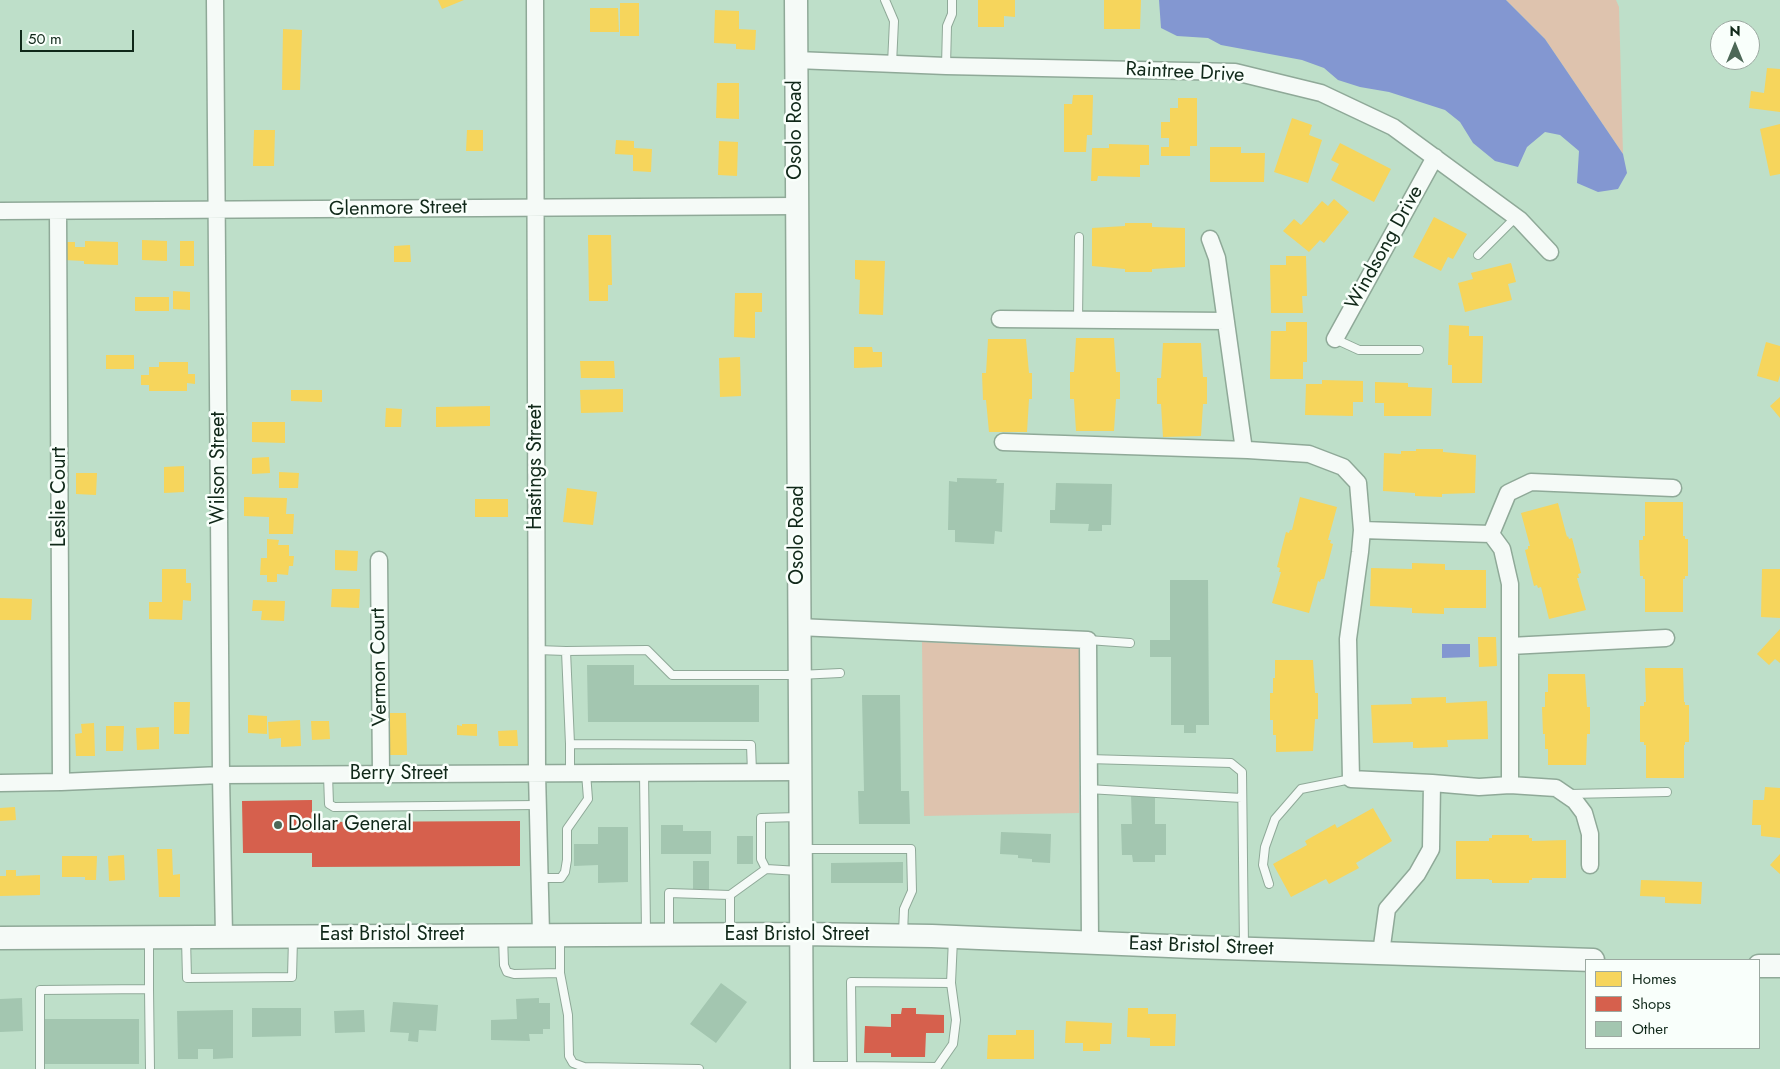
<!DOCTYPE html>
<html>
<head>
<meta charset="utf-8">
<style>
  body { margin:0 }
  #map { position:relative; width:1780px; height:1069px; overflow:hidden; background:#bedfc9; font-family:Jost,sans-serif }
  canvas { display:block }
  .legend { position:absolute; left:1585px; top:959px; width:175px; height:90px; box-sizing:border-box; background:#f9fffb; border:1px solid #9ca9a1; margin:0; padding:6px 9px; list-style:none; font-size:15px; color:#102819 }
  .legend li { display:flex; align-items:center; gap:10px; height:25px }
  .legend b { width:25px; border:1px solid #9ca9a1 }
  .north { position:absolute; left:1710px; top:20px; width:50px; height:50px; box-sizing:border-box; background:#f9fffb; border:1px solid #9ca9a1; border-radius:50%; rotate:0deg; font-size:14px; font-weight:700; line-height:20px; text-align:center; color:#102819 }
  .north::after { content:''; display:block; margin:auto; width:18px; height:22px; background:#4d6857; clip-path:polygon(50% 0,100% 100%,50% 72%,0 100%) }
  .scale { position:absolute; left:20px; top:30px; width:114px; height:22px; box-sizing:border-box; border:2px solid #102819; border-top:0; padding-left:6px; font-size:15px; line-height:18px; white-space:nowrap; color:#102819; -webkit-text-stroke:4px #f9fffb; paint-order:stroke }
</style>
</head>
<body>
<div id="map">
<canvas width="1780" height="1069"></canvas>
<ul class="legend">
<li><b style="height:14px;background:#f6d55c"></b>Homes</li>
<li><b style="height:14px;background:#d6604d"></b>Shops</li>
<li><b style="height:14px;background:#a3c6b0"></b>Other</li>
</ul>
<div class="north">N</div>
<div class="scale">50 m</div>
</div>
<script>
const g = document.querySelector('canvas').getContext('2d');
g.lineJoin = 'round';
function fill(path, color) { g.fillStyle = color; g.fill(path, 'evenodd'); }
const poly = rows => new Path2D(rows.map(r => 'M' + r).join(''));
function trace(path, color, width, dash) { g.strokeStyle = color; g.lineWidth = width; g.lineCap = dash ? 'butt' : 'round'; g.setLineDash(dash || []); g.stroke(path); }
function label(font, color, halo, rows, align = 'center') {
  g.font = font + ' Jost,sans-serif'; g.lineWidth = 5; g.setLineDash([]); g.textBaseline = 'middle'; g.strokeStyle = halo; g.fillStyle = color; for (const [text, x, y, turn = 0] of rows) {
    g.save(); g.translate(x, y); g.rotate((+turn || 0) * Math.PI / 180); g.textAlign = isNaN(turn) ? turn : align; if (halo) g.strokeText(text, 0, 0); g.fillText(text, 0, 0); g.restore();
  }
}
fill(poly([
  [1506,0,1616,0,1619,7,1623,154,1545,39],
  [922,642,1079,649,1079,813,924,816]
]), '#dec3ae');
fill(poly([
  [1159,0,1506,0,1545,39,1623,154,1627,173,1618,189,1598,192,1577,183,1579,151,1560,135,1545,132,1527,147,1518,167,1495,161,1473,143,1460,122,1445,110,1389,92,1360,87,1338,80,1324,68,1302,60,1221,45,1208,38,1177,36,1161,28],
  [1442,644,1470,644,1470,657,1442,658]
]), '#8397d1');
fill(poly([
  [438,0,464,0,442,9],
  [978,0,1015,0,1015,17,1004,16,1004,27,978,27],
  [1104,0,1141,0,1140,29,1104,29],
  [620,3,639,3,639,36,620,36],
  [590,8,618,8,619,32,590,32],
  [715,10,739,11,739,29,756,30,755,50,736,49,736,44,714,43],
  [283,29,302,30,300,90,282,90],
  [1767,68,1780,69,1780,112,1749,108,1751,91,1764,93],
  [717,83,739,83,739,119,716,118],
  [1073,95,1093,95,1092,135,1087,135,1086,152,1064,152,1064,104,1072,104],
  [1178,98,1197,98,1197,146,1190,146,1190,156,1161,156,1161,147,1169,147,1169,138,1161,138,1161,122,1170,122,1170,108,1178,108],
  [1292,118,1312,125,1309,135,1322,140,1308,183,1274,172],
  [1780,124,1780,174,1770,176,1760,129],
  [254,130,275,130,274,166,253,166],
  [467,130,483,130,483,151,466,151],
  [616,140,634,141,634,148,652,149,651,172,633,171,633,155,615,154],
  [719,141,738,142,737,176,718,175],
  [1340,143,1391,169,1374,202,1331,180,1339,164,1331,160],
  [1109,144,1149,145,1149,165,1140,165,1140,177,1098,176,1097,181,1091,181,1092,148,1109,148],
  [1210,147,1241,147,1241,153,1265,153,1264,182,1210,182],
  [1334,199,1349,212,1324,243,1320,240,1309,252,1283,231,1294,219,1301,225,1322,201,1328,206],
  [1434,217,1467,234,1453,259,1448,257,1441,271,1413,257],
  [1125,223,1152,223,1152,227,1185,228,1185,267,1152,269,1152,272,1125,272,1125,269,1092,266,1092,228,1125,226],
  [588,235,611,235,612,285,608,285,608,301,589,301],
  [142,240,167,241,167,261,142,260],
  [85,241,118,242,118,265,84,264,84,261,64,260,65,242,75,242,75,247,85,247],
  [180,241,194,241,194,266,180,266],
  [410,245,411,262,394,262,394,246],
  [1286,256,1306,256,1307,296,1302,296,1303,313,1271,313,1270,265,1286,265],
  [855,260,885,261,883,315,859,314,860,280,855,279],
  [1511,263,1516,282,1508,284,1512,300,1465,312,1458,283,1473,279,1471,273],
  [173,291,190,292,190,310,173,309],
  [735,293,762,293,762,312,755,312,755,338,734,337],
  [135,297,169,297,169,311,135,311],
  [1286,322,1307,322,1307,362,1303,362,1303,379,1270,379,1271,331,1286,331],
  [1449,325,1469,326,1469,336,1483,336,1482,383,1452,383,1452,365,1448,365],
  [1076,338,1114,338,1116,372,1120,372,1120,399,1116,399,1114,431,1076,431,1074,399,1070,399,1070,372,1074,372],
  [988,339,1026,339,1029,373,1032,373,1032,399,1029,399,1027,432,989,432,986,400,983,400,982,373,986,373],
  [1766,342,1780,346,1780,375,1778,382,1757,376],
  [1163,343,1201,343,1203,377,1207,377,1207,404,1203,404,1201,436,1163,437,1161,404,1157,404,1157,378,1161,378],
  [854,347,872,347,873,352,882,352,882,367,854,368],
  [106,355,134,355,134,369,106,369],
  [740,357,741,396,720,397,719,358],
  [580,361,614,361,615,378,581,378],
  [159,362,188,362,188,374,195,374,195,384,187,383,187,391,149,391,149,385,141,385,141,375,149,375,149,367,159,367],
  [1322,380,1363,381,1363,402,1353,402,1353,416,1305,415,1306,384,1322,384],
  [1375,382,1408,383,1408,387,1432,388,1431,416,1384,416,1384,403,1375,403],
  [623,389,623,412,581,413,580,390],
  [291,390,322,390,322,402,291,401],
  [1780,397,1780,418,1770,406],
  [490,406,490,426,436,427,436,407],
  [386,408,402,409,401,427,385,427],
  [252,422,285,422,285,443,252,442],
  [1416,449,1443,449,1443,452,1476,455,1475,493,1442,494,1442,497,1415,496,1415,493,1383,491,1384,453,1401,454,1401,451,1416,451],
  [269,457,270,473,252,474,252,458],
  [184,466,184,492,164,493,164,467],
  [279,472,299,473,298,488,279,488],
  [76,473,97,473,96,495,76,494],
  [567,488,597,492,593,525,563,522],
  [244,497,287,498,286,514,294,514,293,534,269,534,269,517,244,516],
  [1300,497,1337,507,1328,540,1331,540,1330,543,1333,544,1324,579,1321,579,1320,582,1318,581,1309,613,1272,603,1281,572,1279,572,1280,568,1277,567,1286,532,1289,533,1290,530,1292,530],
  [475,499,508,499,508,517,475,517],
  [1645,502,1683,502,1683,536,1685,536,1685,539,1688,539,1688,576,1685,576,1685,579,1683,579,1683,612,1645,612,1645,579,1643,579,1643,576,1640,576,1639,540,1643,540,1643,536,1645,536],
  [1558,503,1567,537,1568,536,1569,539,1572,538,1581,573,1578,574,1579,578,1577,578,1586,610,1549,619,1541,587,1538,588,1537,585,1534,586,1525,550,1528,549,1528,546,1530,546,1521,513],
  [267,539,279,540,278,545,289,545,289,556,294,556,293,566,289,566,288,575,277,574,277,582,267,582,267,575,260,575,261,558,267,558],
  [335,550,358,551,357,571,335,570],
  [1412,563,1445,564,1445,570,1486,570,1486,608,1444,608,1444,614,1412,613,1412,608,1370,606,1371,568,1412,569],
  [162,569,186,569,186,583,191,583,191,601,183,600,182,620,149,619,149,602,162,602],
  [1762,569,1780,569,1780,618,1761,617],
  [332,589,360,589,359,608,331,607],
  [0,598,32,599,31,620,0,620],
  [253,600,285,601,284,621,261,620,262,611,252,611],
  [1780,629,1780,663,1775,659,1769,665,1757,654],
  [1478,637,1496,637,1497,666,1479,667],
  [1275,660,1313,660,1315,693,1318,693,1318,719,1315,719,1313,751,1276,752,1276,735,1273,735,1273,720,1270,720,1270,693,1273,693,1273,678,1275,678],
  [1645,668,1683,668,1684,702,1685,702,1685,705,1689,705,1689,742,1685,742,1685,745,1684,745,1684,778,1646,778,1646,745,1644,745,1644,742,1640,742,1640,706,1644,706,1644,702,1646,702],
  [1548,674,1585,674,1587,707,1590,707,1590,734,1587,734,1586,765,1548,765,1548,749,1545,749,1545,734,1543,734,1542,707,1545,707,1545,692,1548,692],
  [1446,697,1446,703,1487,701,1488,739,1447,740,1448,747,1413,748,1413,742,1373,743,1371,705,1412,704,1411,698],
  [174,702,190,702,189,734,174,734],
  [388,713,406,713,407,755,389,755],
  [248,715,267,716,267,734,248,733],
  [300,720,301,746,281,747,281,738,269,739,268,722],
  [311,721,329,721,330,739,312,740],
  [94,723,95,756,76,756,75,734,82,733,81,724],
  [462,724,477,724,477,736,457,735,457,725,462,726],
  [106,726,124,726,123,751,106,751],
  [159,727,159,749,137,750,136,728],
  [517,730,518,746,499,746,498,731],
  [1765,787,1780,788,1780,838,1761,836,1761,825,1752,825,1753,800,1764,800],
  [15,807,16,820,0,821,0,808],
  [1373,808,1392,841,1356,863,1359,868,1329,884,1326,879,1291,897,1273,864,1307,845,1305,841,1335,824,1337,828],
  [1492,835,1529,835,1529,838,1532,838,1532,841,1566,840,1566,878,1532,878,1532,880,1529,880,1529,883,1492,883,1492,880,1489,880,1489,879,1456,879,1456,841,1489,841,1489,838,1492,838],
  [157,849,172,849,173,875,180,874,180,897,159,897],
  [1780,854,1780,874,1770,865],
  [124,855,125,880,109,881,108,856],
  [62,856,97,856,96,880,85,880,85,877,62,877],
  [6,870,16,870,16,876,40,875,40,895,0,896,0,876,6,876],
  [1641,880,1702,882,1701,904,1665,903,1665,897,1640,896],
  [1128,1008,1148,1008,1148,1014,1176,1014,1175,1046,1150,1046,1150,1038,1127,1037],
  [1066,1021,1112,1023,1111,1044,1100,1044,1100,1051,1083,1051,1083,1043,1065,1043],
  [1016,1030,1034,1030,1034,1059,987,1059,988,1035,1016,1035]
]), '#f6d55c');
fill(poly([
  [312,800,312,822,520,821,520,866,312,867,312,853,243,853,242,801],
  [902,1008,916,1008,916,1014,944,1015,944,1033,926,1033,925,1057,891,1057,891,1053,864,1053,865,1026,891,1027,891,1014,901,1014]
]), '#d6604d');
fill(poly([
  [957,478,997,479,996,483,1004,483,1002,532,995,531,994,544,955,542,955,530,948,530,949,481,957,482],
  [1056,483,1112,484,1111,525,1102,525,1102,531,1088,531,1089,524,1050,523,1050,510,1055,510],
  [1170,580,1208,580,1209,725,1196,725,1196,733,1184,733,1184,725,1171,725,1171,657,1150,657,1150,640,1170,640],
  [587,665,634,665,634,685,759,685,759,722,588,722],
  [862,695,900,695,901,791,909,791,910,824,859,824,858,791,864,791],
  [1131,795,1155,795,1155,824,1166,824,1166,855,1155,855,1155,862,1133,862,1132,855,1122,855,1121,824,1132,824],
  [661,825,683,825,683,831,711,831,711,854,661,854],
  [598,827,628,827,628,882,598,883,598,865,574,866,574,844,598,844],
  [1001,832,1051,834,1050,863,1032,862,1032,859,1018,858,1018,855,1000,854],
  [737,836,753,836,753,864,737,864],
  [693,861,709,861,709,891,693,891],
  [903,862,903,883,831,883,831,863],
  [721,983,747,1002,716,1043,690,1024],
  [22,998,23,1031,0,1032,0,999],
  [539,998,539,1003,550,1003,550,1029,543,1029,543,1034,529,1034,530,1041,491,1040,491,1020,517,1019,516,999],
  [393,1002,438,1005,436,1031,419,1030,418,1042,408,1041,409,1033,390,1032],
  [252,1008,301,1008,301,1036,252,1037],
  [233,1010,233,1058,213,1059,213,1049,198,1049,198,1059,178,1059,177,1011],
  [364,1010,365,1032,335,1033,334,1011],
  [45,1019,139,1019,139,1064,45,1064]
]), '#a3c6b0');
const lane = poly([
  [885,0,894,21,892,64],
  [946,66,947,26,952,14,952,0],
  [1478,255,1516,217],
  [1078,320,1079,237],
  [1335,339,1359,350,1419,350],
  [1088,640,1130,643],
  [537,650,566,651,570,744],
  [566,651,647,650,672,675,799,675,840,673],
  [1088,759,1231,763,1242,772,1244,947],
  [570,773,570,744,751,745,752,772],
  [644,773,646,932],
  [328,775,329,804,334,807,538,805],
  [1088,789,1242,798],
  [1569,794,1667,792],
  [802,849,911,849,912,891,904,909,903,934],
  [766,869,761,859,761,818,799,817],
  [540,878,561,878,565,872,567,860,567,829,588,799,586,773],
  [1269,884,1263,865,1265,847,1275,819,1301,789,1351,779],
  [669,932,669,893,730,895],
  [730,932,730,895,766,869,799,871],
  [503,937,504,965,507,972,514,974,560,973],
  [560,938,560,973,568,1015,569,1056,573,1063,584,1067,699,1069],
  [186,939,187,978,292,977,293,939],
  [149,989,150,1069],
  [804,1066,852,1066,851,982,951,983,953,939],
  [852,1066,937,1067,953,1044,956,1020,951,983],
  [40,1069,40,990,149,989,149,939]
]);
const street = poly([
  [215,0,221,775,224,936],
  [535,0,537,773,541,934],
  [796,60,946,66,1235,72,1321,93,1393,127,1520,220,1550,252],
  [0,211,796,206],
  [58,212,61,782],
  [1210,239,1217,258,1244,450],
  [1000,319,1226,321],
  [1335,339,1435,157],
  [1003,442,1248,450,1309,454,1343,467,1358,483,1362,530,1360,552,1348,639,1351,779,1432,783,1431,849,1417,874,1387,909,1381,953],
  [1362,530,1491,534,1508,493,1531,482,1673,488],
  [1491,534,1502,549,1510,584,1510,785],
  [379,560,381,774],
  [798,627,1088,640,1090,942],
  [1510,646,1666,638],
  [0,783,61,782,221,775,799,772],
  [1432,783,1479,787,1510,785,1556,788,1575,801,1584,813,1590,834,1590,865]
]);
const secondary = poly([
  [796,0,802,1069],
  [0,938,801,934,932,936,1193,947,1593,960],
  [1759,966,1780,966]
]);
trace(lane, '#8fa998', 10);
trace(street, '#8fa998', 19);
trace(secondary, '#8fa998', 25);
trace(lane, '#f5faf7', 8);
trace(street, '#f5faf7', 16);
trace(secondary, '#f5faf7', 22);
for (const [x, y, r, color] of [
  [278,825,5,"#4d6857"]
]) { const dot = new Path2D(); dot.arc(x, y, r, 0, 2 * Math.PI); g.fillStyle = color; g.fill(dot); trace(dot, '#f9fffb', 2); }
label('20px', '#102819', '#f9fffb', [
  ["Raintree Drive",1185,73,3],
  ["Osolo Road",796,130,-90],
  ["Glenmore Street",398,209,-1],
  ["Windsong Drive",1385,248,-61],
  ["Hastings Street",536,467,-90],
  ["Wilson Street",219,468,-90],
  ["Leslie Court",60,497,-90],
  ["Osolo Road",798,535,-90],
  ["Vermon Court",380,667,-91],
  ["Berry Street",399,774],
  ["East Bristol Street",392,935],
  ["East Bristol Street",797,935],
  ["East Bristol Street",1201,947,2]
]);
label('20px', '#102819', '#f9fffb', [
  ["Dollar General",288,825]
], 'left');
</script>
</body>
</html>
